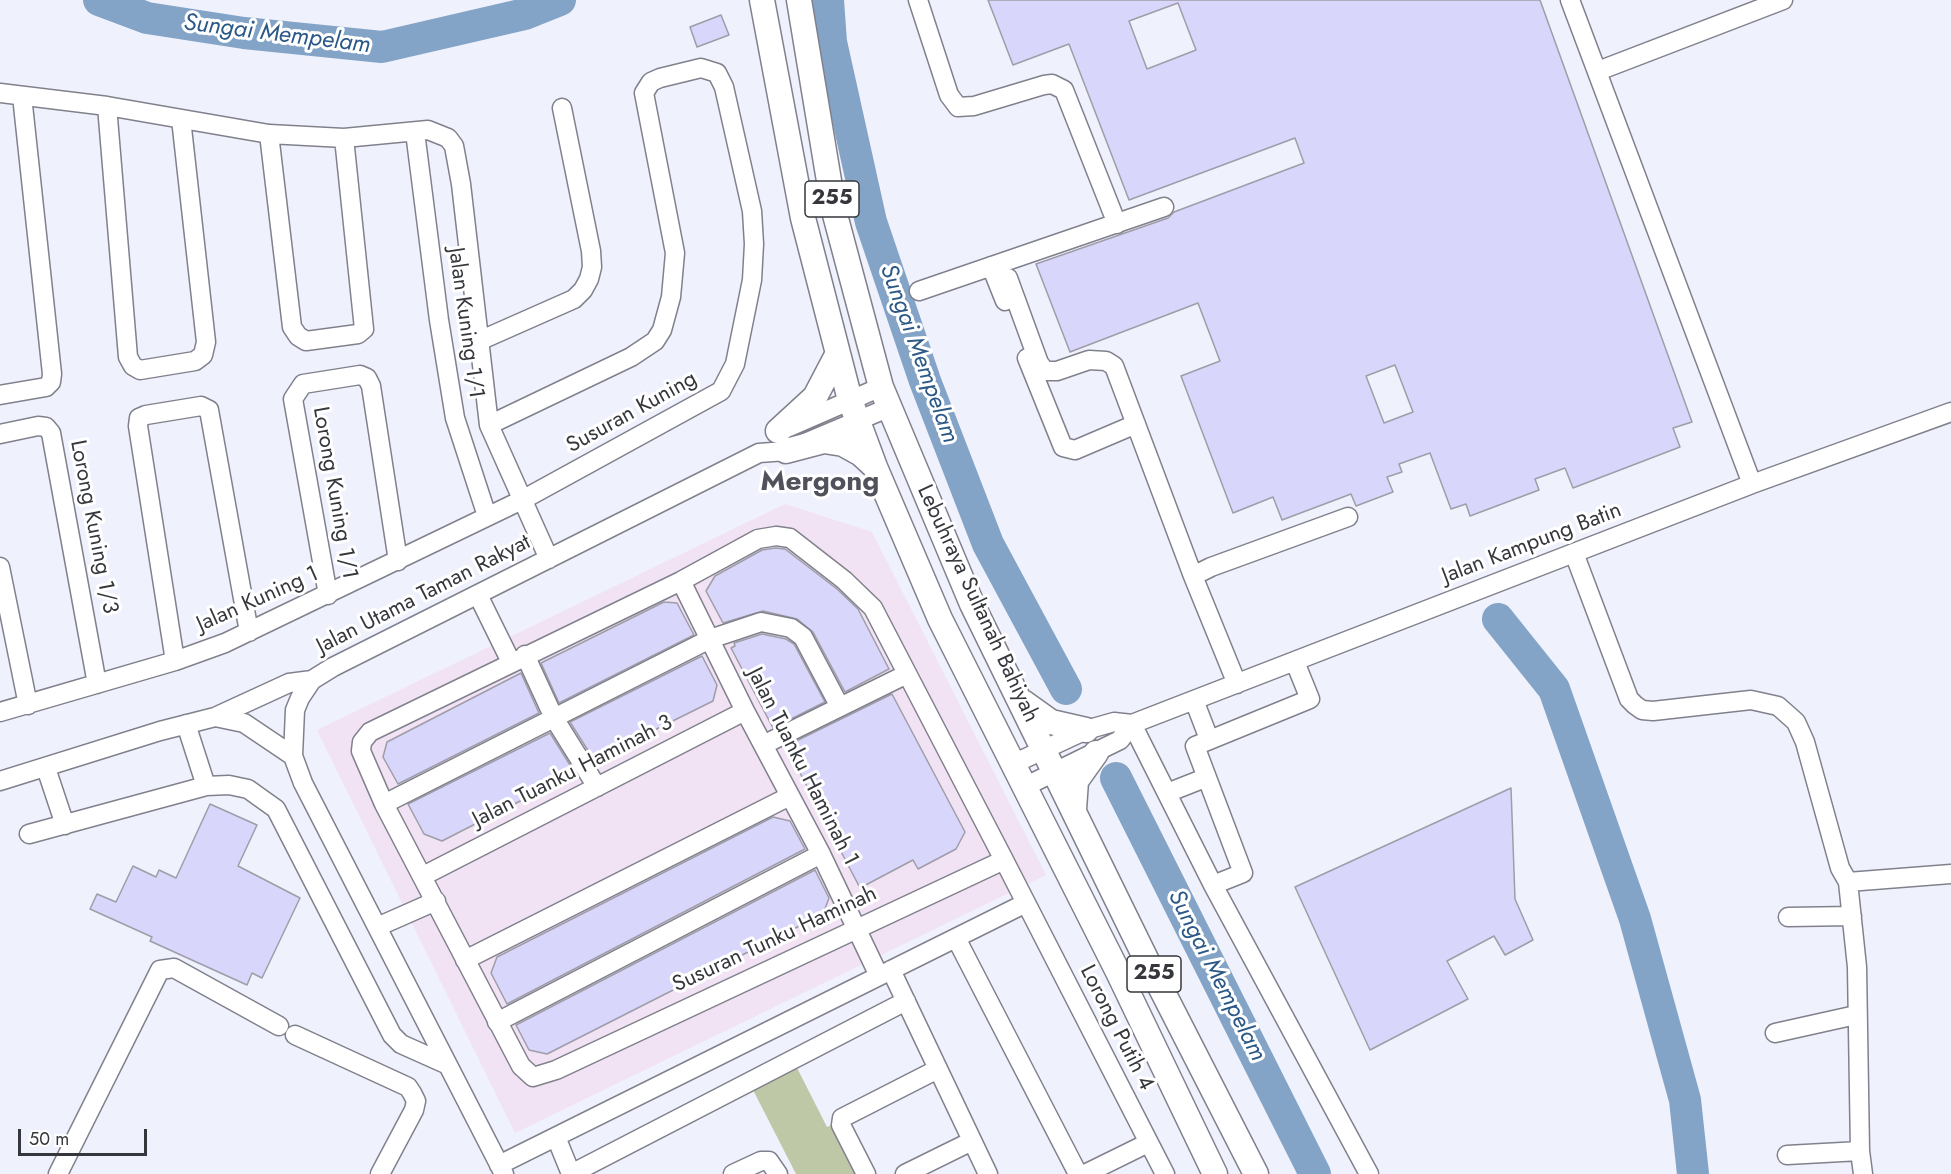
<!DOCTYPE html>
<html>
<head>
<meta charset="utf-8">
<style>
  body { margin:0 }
  #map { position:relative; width:1951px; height:1174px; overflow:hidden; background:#eff1fc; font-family:Jost,sans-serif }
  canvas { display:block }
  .scale { position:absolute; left:18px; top:1129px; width:129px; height:27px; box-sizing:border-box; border:3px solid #36373c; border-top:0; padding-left:8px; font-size:18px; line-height:21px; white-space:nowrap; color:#36373c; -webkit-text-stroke:4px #fff; paint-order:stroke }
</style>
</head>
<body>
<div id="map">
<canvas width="1951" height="1174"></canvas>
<div class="scale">50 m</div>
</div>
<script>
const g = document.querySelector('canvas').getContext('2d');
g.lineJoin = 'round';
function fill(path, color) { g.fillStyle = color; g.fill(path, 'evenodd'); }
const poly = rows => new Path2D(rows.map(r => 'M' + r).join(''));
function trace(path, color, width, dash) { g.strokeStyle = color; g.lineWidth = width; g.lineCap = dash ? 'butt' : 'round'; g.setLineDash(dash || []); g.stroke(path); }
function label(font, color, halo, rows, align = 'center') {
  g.font = font + ' Jost,sans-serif'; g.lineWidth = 6; g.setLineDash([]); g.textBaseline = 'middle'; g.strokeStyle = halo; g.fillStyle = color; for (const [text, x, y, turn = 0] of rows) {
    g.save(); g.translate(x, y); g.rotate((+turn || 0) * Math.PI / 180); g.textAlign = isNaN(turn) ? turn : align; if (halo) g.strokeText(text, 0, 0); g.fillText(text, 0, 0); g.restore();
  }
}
fill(poly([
  [785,504,872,532,1046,875,515,1133,317,730]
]), '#f1e2f4');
fill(poly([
  [794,1062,827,1127,834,1124,860,1174,796,1174,750,1084]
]), '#bec7a6');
trace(poly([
  [99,0,147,18,244,33,382,47,525,14,560,0],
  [828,0,831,42,871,222,925,381,988,544,1066,689],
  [1498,619,1554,689,1635,919,1685,1100,1693,1174],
  [1116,778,1315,1174]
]), '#84a4c7', 32);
const building = poly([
  [988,0,1540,0,1692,422,1673,428,1680,447,1573,488,1565,468,1535,479,1539,490,1470,516,1466,504,1451,509,1430,453,1399,464,1402,472,1387,477,1393,492,1356,506,1351,494,1282,520,1273,497,1233,513,1181,376,1220,361,1198,303,1070,352,1036,264,1168,218,1174,212,1304,163,1295,138,1129,200,1069,44,1013,65,988,0],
  [1178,3,1196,50,1147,69,1129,21,1178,3],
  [1395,365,1413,412,1384,423,1366,376,1395,365],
  [721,15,729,35,697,47,690,27,721,15],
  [775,548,785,549,837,589,858,609,889,669,845,692,813,632,797,619,763,611,723,623,706,591,715,576,762,550,775,548],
  [664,602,677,603,694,635,559,703,541,663,664,602],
  [762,634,786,639,794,644,825,702,773,728,731,648,735,646,734,643,762,634],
  [702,656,717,685,713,701,594,760,570,722,702,656],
  [521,673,539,713,398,784,383,757,387,742,521,673],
  [892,694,965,832,956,849,918,869,913,860,860,888,786,746,892,694],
  [550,733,575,773,442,841,424,834,408,804,550,733],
  [1511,788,1515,899,1533,940,1505,955,1494,936,1447,961,1468,999,1370,1050,1295,887,1511,788],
  [210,804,257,825,238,866,300,898,262,978,252,973,247,985,150,941,152,937,90,909,97,894,116,902,133,866,156,877,159,870,176,878,210,804],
  [773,817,790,821,805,849,507,1004,491,973,497,957,773,817],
  [815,870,829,898,823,914,547,1054,529,1050,516,1025,815,870]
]);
fill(building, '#d8d6fb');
trace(building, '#9e9da8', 1.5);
const minor = poly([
  [918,0,949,95,958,107,974,106,1044,85,1052,84,1064,90,1117,224],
  [1570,0,1752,484],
  [1598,71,1783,0],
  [0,93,107,106,269,134,344,138,428,130,448,138,454,146,461,184,489,425,549,559],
  [107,106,128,357,133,366,140,370,195,361,203,355,206,342,181,119],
  [415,132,439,320,455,418,487,516],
  [269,134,292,327,298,336,306,341,358,334,364,329,344,138],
  [991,266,1005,301],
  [1008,278,1039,363,1045,371,1057,371,1089,360,1106,361,1114,366,1193,576],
  [919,291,1164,207],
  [479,341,574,299,583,290,589,279,592,267,591,251,562,108],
  [1027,358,1063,447,1075,450,1136,424],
  [0,395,46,387,51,382,52,374,22,96],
  [789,427,881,387],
  [0,434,38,426,46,427,51,433,97,684],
  [1574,553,1629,699,1635,705,1642,710,1653,711,1751,700,1778,706,1796,722,1805,742,1840,868,1848,882,1857,967,1860,1151,1863,1174],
  [0,567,28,705],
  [681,581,745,711,821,854,879,976],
  [328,595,293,399,303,384,360,375,367,378,371,386,398,561],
  [478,595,511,662],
  [525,655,554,718,597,787],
  [175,661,138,426,139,418,146,415,201,406,209,410,249,632],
  [1237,684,1193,576,1211,567,1348,517],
  [1194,700,1209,739],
  [0,712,175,661,225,643,524,499,721,391,735,364,752,280,754,244,752,211,724,87,717,73,701,68,660,78,651,82,644,93,675,253,671,297,662,330,655,341,631,357,489,425],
  [215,717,244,723,293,756],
  [186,724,206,786],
  [1132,724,1213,885,1369,1174],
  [763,745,907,674],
  [1013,764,1086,730,1114,722,1132,724,1752,484,1951,412],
  [46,768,65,825],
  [0,781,160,731,215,717,289,683,312,680],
  [1024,787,1120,740,1132,724],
  [1167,793,1205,778],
  [384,804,710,639,761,622,791,628,803,637,840,707],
  [29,834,206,786,229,785,248,789,276,809,392,1035,401,1044,448,1065],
  [1004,860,556,1070,533,1077,521,1066,384,804,361,751,362,742,370,732,681,581,758,539,776,536,790,538,844,580,873,608,1004,860,1165,1174],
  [423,876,745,711],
  [1848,882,1951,874],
  [1213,885,1243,873,1195,746,1310,699,1295,662],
  [1788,917,1852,916],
  [377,927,436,901],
  [956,938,1078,1174],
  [465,960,790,796],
  [891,970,988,1174],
  [497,1022,821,854],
  [1775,1033,1856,1015],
  [295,1035,408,1087,412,1093,416,1101,414,1110,380,1174],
  [556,1137,571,1174],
  [1787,1155,1860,1151],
  [499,1165,1024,904],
  [58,1174,160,970,174,968,279,1026],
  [504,1174,303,783,293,756,295,710,300,698,312,680,333,667,759,453,786,451,890,407],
  [571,1174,906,1001],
  [733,1174,761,1161,769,1161,778,1174],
  [866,1174,841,1125,842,1118,938,1069],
  [905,1174,972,1141],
  [1085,1174,1148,1143]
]);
const major = poly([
  [762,0,803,218,850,400,875,467,940,619,1118,972,1215,1174],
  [799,0,834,211,881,387,972,604,1146,959,1256,1174],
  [778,431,815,397,837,355],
  [786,451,824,441,843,444,861,454,875,467],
  [1023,702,1051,722,1086,730],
  [1074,809,1076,781,1096,753]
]);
trace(minor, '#80818c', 21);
trace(major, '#80818c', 27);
trace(minor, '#fff', 18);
trace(major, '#fff', 24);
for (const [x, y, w] of [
  [832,199,54],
  [1154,974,54]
]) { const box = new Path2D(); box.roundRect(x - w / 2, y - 18, w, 36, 4.5); g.fillStyle = '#fff'; g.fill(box); trace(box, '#36373c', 1.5); }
label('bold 21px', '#36373c', null, [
  ["255",832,199],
  ["255",1154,974]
]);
label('22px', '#36373c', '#fff', [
  ["Jalan Kuning 1/1",465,323,82],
  ["Susuran Kuning",632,413,-29],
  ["Lorong Kuning 1/1",334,493,80],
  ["Lorong Kuning 1/3",93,527,79],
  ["Jalan Kampung Batin",1532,544,-21],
  ["Jalan Utama Taman Rakyat",424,595,-27],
  ["Jalan Kuning 1",258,600,-24],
  ["Lebuhraya Sultanah Bahiyah",977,604,65],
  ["Jalan Tuanku Haminah 1",802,767,63],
  ["Jalan Tuanku Haminah 3",573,772,-27],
  ["Susuran Tunku Haminah",775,940,-25],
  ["Lorong Putih 4",1116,1028,63]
]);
label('italic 24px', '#2b5887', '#fff', [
  ["Sungai Mempelam",277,35,7],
  ["Sungai Mempelam",918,354,70],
  ["Sungai Mempelam",1216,976,63]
]);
label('bold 28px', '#50515b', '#fff', [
  ["Mergong",820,483]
]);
</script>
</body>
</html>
